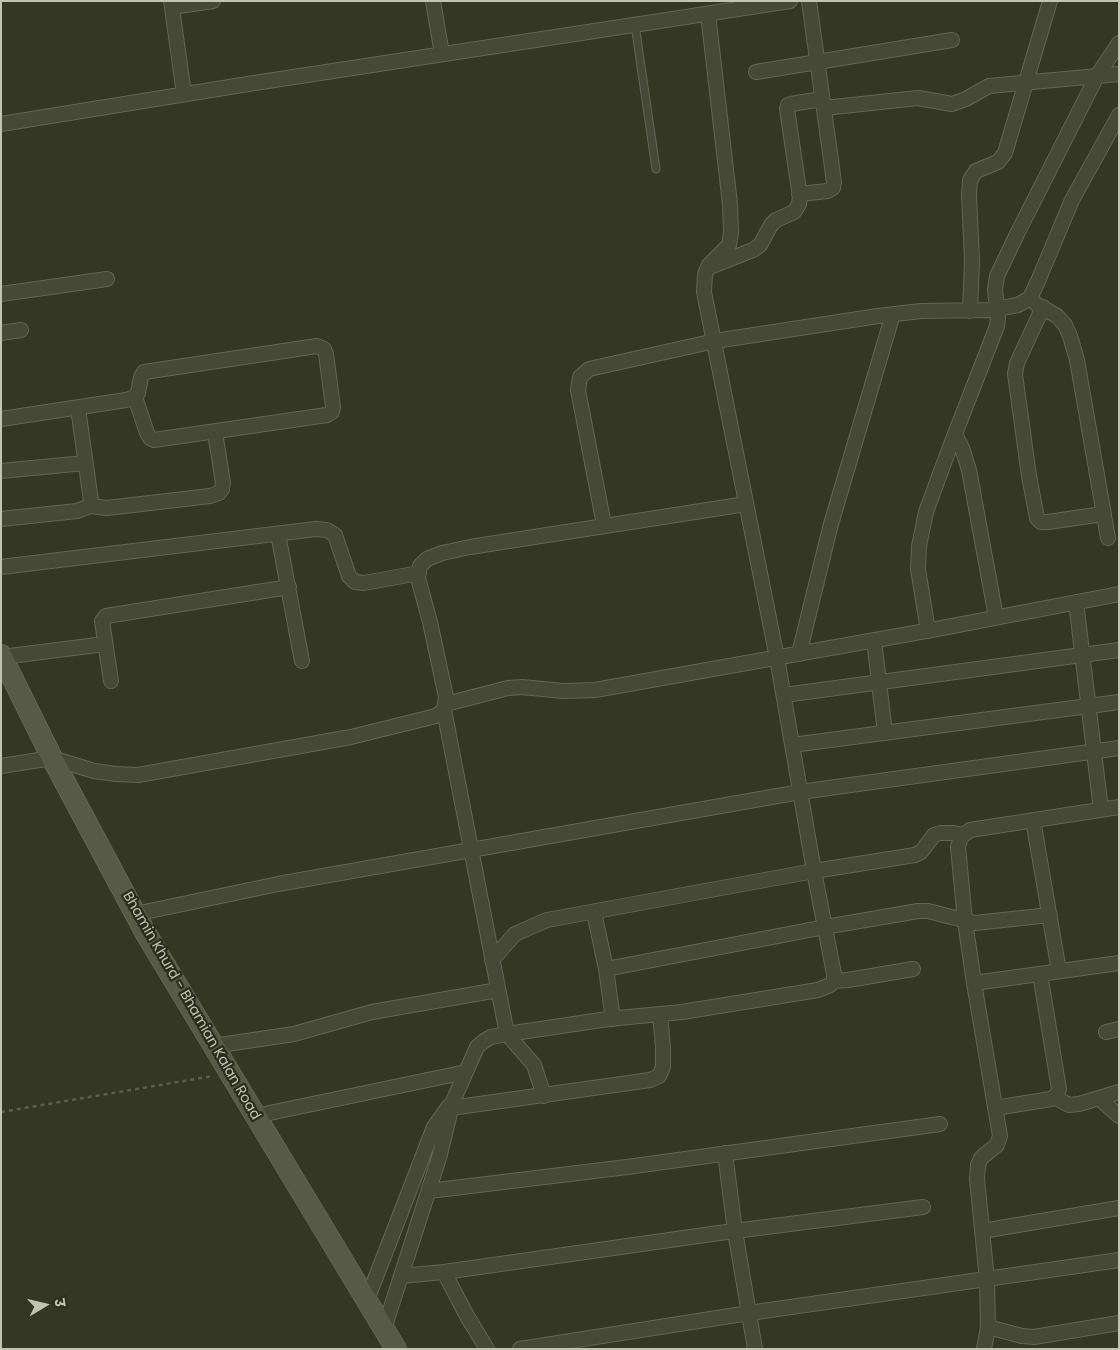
<!DOCTYPE html>
<html>
<head>
<meta charset="utf-8">
<style>
  body { margin:0 }
  #map { position:relative; width:1120px; height:1350px; overflow:hidden; background:#353725; font-family:Poppins,"Noto Sans Devanagari",sans-serif }
  canvas { display:block }
  .frame { position:absolute; inset:0; border:2px solid #c1c4b3; pointer-events:none }
  .north { position:absolute; left:20px; top:1280px; width:50px; height:50px; -webkit-text-stroke:4px #2a2d1d; paint-order:stroke; rotate:81deg; font-size:14px; font-weight:700; line-height:20px; text-align:center; color:#c1c4b3 }
  .north::after { content:''; display:block; margin:auto; width:18px; height:22px; background:#c1c4b3; clip-path:polygon(50% 0,100% 100%,50% 72%,0 100%) }
</style>
</head>
<body>
<div id="map">
<canvas width="1120" height="1350"></canvas>
<div class="frame"></div>
<div class="north">उ</div>
</div>
<script>
const g = document.querySelector('canvas').getContext('2d');
g.lineJoin = 'round';
const poly = rows => new Path2D(rows.map(r => 'M' + r).join(''));
function trace(path, color, width, dash) { g.strokeStyle = color; g.lineWidth = width; g.lineCap = dash ? 'butt' : 'round'; g.setLineDash(dash || []); g.stroke(path); }
function label(font, color, halo, rows, align = 'center') {
  g.font = font + ' Poppins,sans-serif'; g.lineWidth = 4.5; g.setLineDash([]); g.textBaseline = 'middle'; g.strokeStyle = halo; g.fillStyle = color; for (const [text, x, y, turn = 0] of rows) {
    g.save(); g.translate(x, y); g.rotate((+turn || 0) * Math.PI / 180); g.textAlign = isNaN(turn) ? turn : align; if (halo) g.strokeText(text, 0, 0); g.fillText(text, 0, 0); g.restore();
  }
}
const lane = poly([
  [635,25,656,169]
]);
const street = poly([
  [171,1,184,94],
  [433,1,442,54],
  [172,7,213,1],
  [756,72,952,40],
  [824,108,918,98,952,104,966,99,989,86,1119,74],
  [1,124,248,84,790,1],
  [799,194,828,191,833,188,834,182,809,1],
  [712,266,753,250,760,245,771,225,776,220,794,212,799,204,800,197,787,109,788,105,791,104,822,99],
  [1,294,107,279],
  [1036,304,1057,316,1065,325,1070,336,1077,360,1108,538],
  [1043,307,1017,363,1015,374,1029,476,1037,518,1041,522,1048,522,1103,514],
  [970,311,972,260,969,195,970,180,976,171,998,162,1005,153,1050,1],
  [1,333,21,330],
  [1,419,126,400,135,397,138,393,141,377,144,372,317,346,324,349,326,354,333,407,332,412,327,415,154,440,150,438,147,433,135,397],
  [955,434,962,448,969,470,996,617],
  [1,471,85,463],
  [90,506,107,508,210,496,219,493,222,489,223,483,215,432],
  [1,519,77,511,90,506,91,501,78,408],
  [604,525,578,390,580,377,589,369,715,341,878,316,921,311,990,310,1018,305,1030,298,1038,281,1072,200,1119,115],
  [278,534,302,661],
  [1,567,316,529,327,530,335,535,349,576,355,582,364,583,419,573],
  [1076,602,1101,810],
  [928,631,918,569,919,546,926,512,948,452,997,326,998,317,995,290,997,276,1018,232,1097,76,1119,43],
  [874,640,885,733],
  [799,654,831,524,893,314],
  [2,657,105,644],
  [111,681,102,621,106,616,289,587],
  [784,695,1119,650],
  [446,704,508,688,522,687,563,691,595,690,937,629,1119,594],
  [444,710,507,1034,534,1065,544,1096],
  [792,745,1119,702],
  [1,766,52,758,94,771,116,774,138,775,351,737,436,716,444,710,446,697,430,622,418,578,420,566,427,559,442,553,470,547,746,504],
  [1033,820,1059,971],
  [594,912,606,969,613,1019],
  [135,914,278,884,800,792,1119,748],
  [492,960,515,934,547,920,814,871,915,855,921,852,934,835,940,833,954,833,963,835],
  [606,969,825,927,918,911,928,911,975,923,1050,915],
  [834,981,848,980,913,969],
  [974,983,1119,963],
  [1106,1032,1119,1029],
  [213,1046,294,1034,372,1012,498,990],
  [1054,1097,1069,1105,1079,1104,1119,1092],
  [1099,1098,1119,1116],
  [451,1108,650,1080,659,1076,663,1067,663,1047,660,1014],
  [995,1108,1051,1099,1057,1095,1059,1089,1040,974],
  [255,1116,466,1072],
  [725,1153,735,1231,755,1349],
  [429,1191,627,1167,940,1124],
  [982,1231,1119,1208],
  [444,1272,467,1316,487,1349],
  [401,1276,444,1272,719,1233,923,1207],
  [367,1300,434,1127,449,1106],
  [988,1327,1022,1336,1034,1337,1119,1323],
  [384,1329,439,1158,453,1101,477,1047,484,1041,491,1037,507,1034,608,1019,682,1012,818,990,830,985,834,981,834,974,814,871,777,658,704,292,705,274,709,265,729,245,731,232,730,204,708,14],
  [520,1349,749,1313,1119,1260],
  [984,1349,988,1327,987,1280,977,1179,978,1165,981,1158,997,1145,1000,1136,974,983,965,921,958,847,961,837,970,830,1119,807]
]);
const secondary = poly([
  [1,655,52,758,145,932,396,1349]
]);
trace(lane, '#636656', 9);
trace(street, '#636656', 16);
trace(secondary, '#636656', 22);
trace(poly([
  [1,1112,213,1076]
]), '#615b4f', 2.5, [4, 4]);
trace(lane, '#464838', 7);
trace(street, '#464838', 14);
trace(secondary, '#575a47', 20);
label('14px', '#c1c4b3', '#2a2d1d', [
  ["Bhamin Khurd - Bhamian Kalan Road",191,1006,60]
]);
</script>
</body>
</html>
